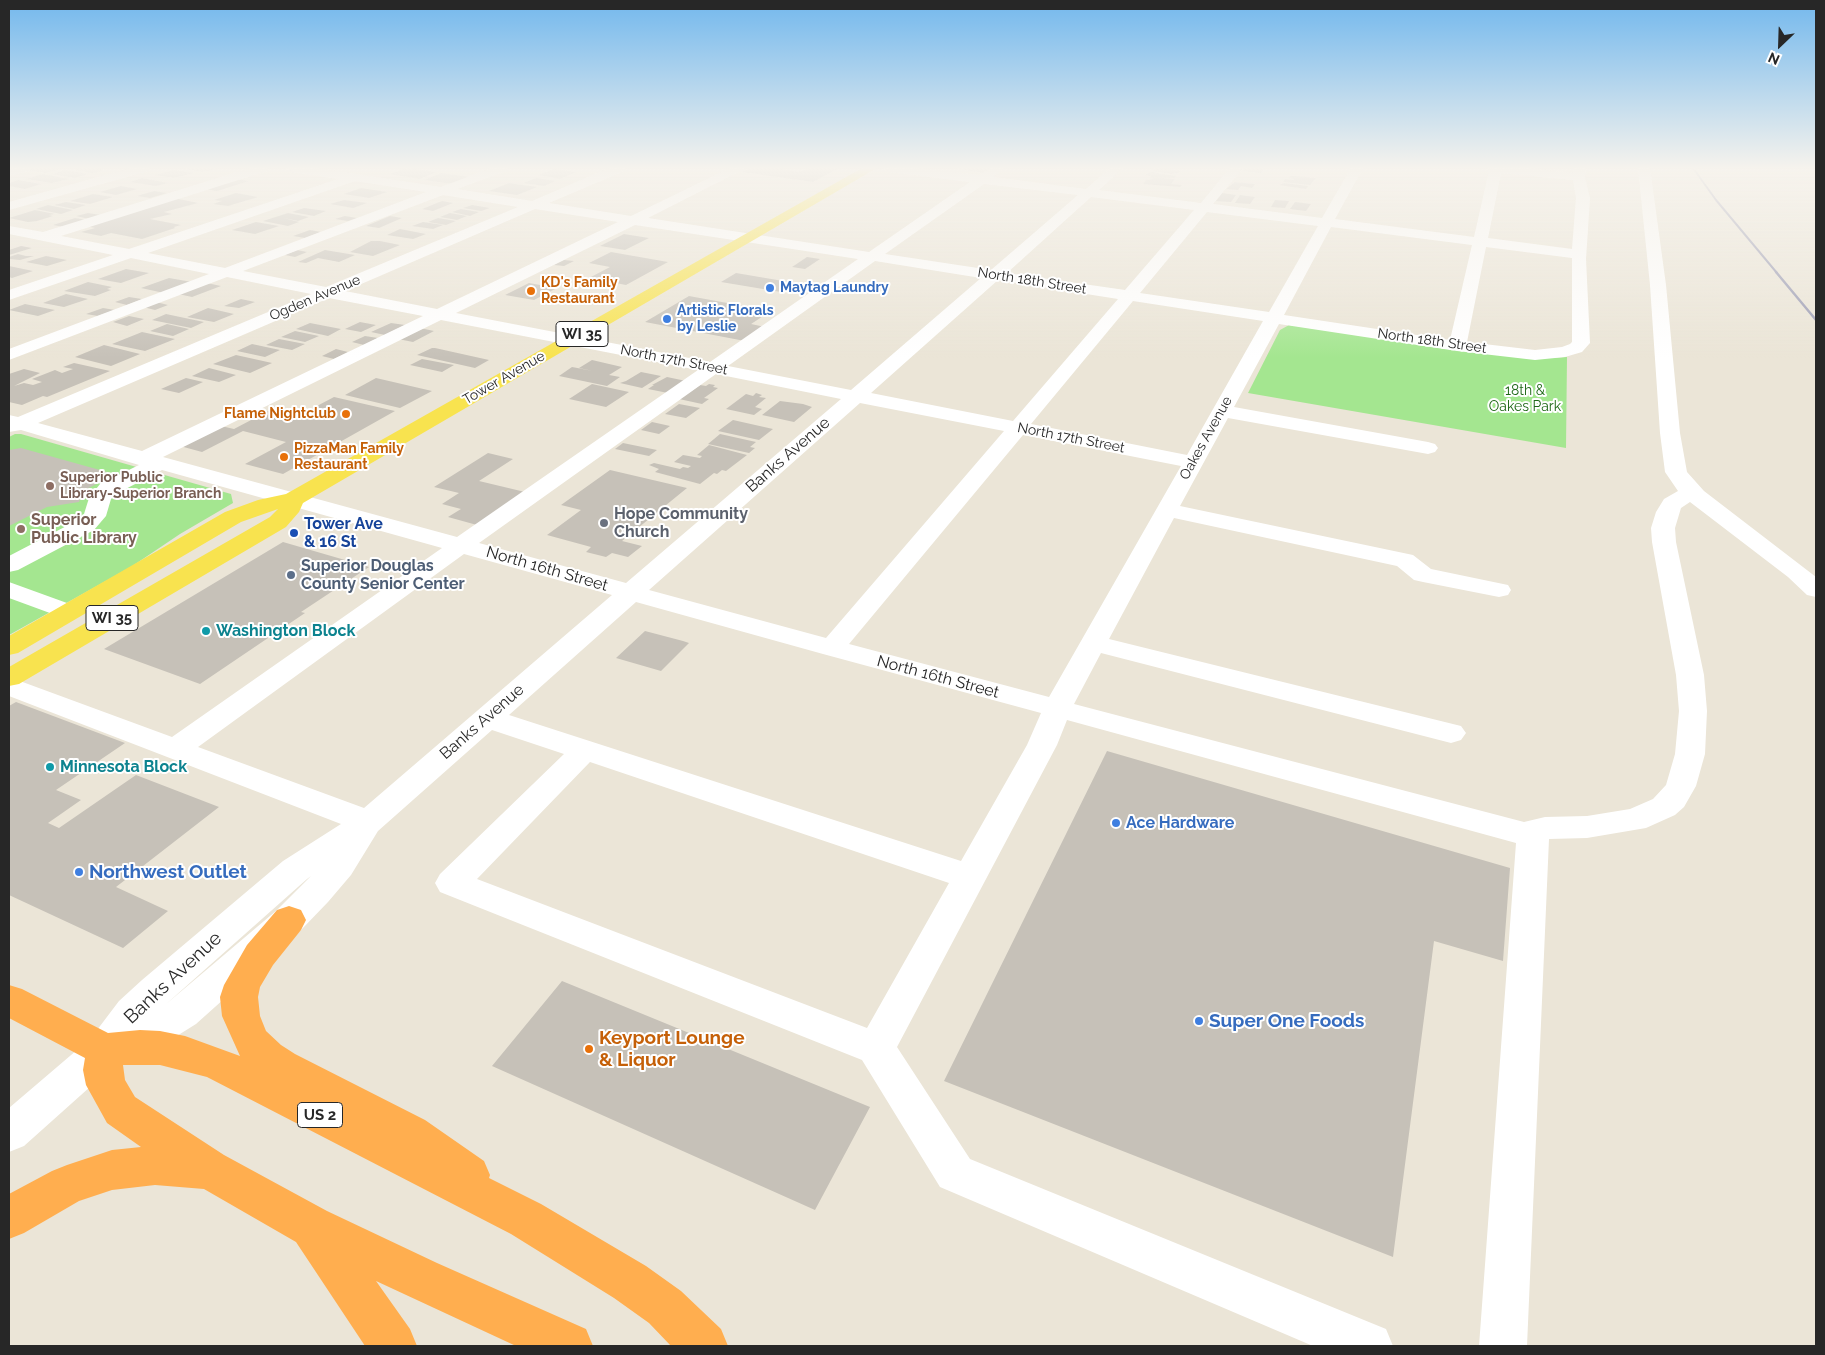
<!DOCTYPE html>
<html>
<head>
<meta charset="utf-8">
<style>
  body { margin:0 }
  #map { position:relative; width:1825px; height:1355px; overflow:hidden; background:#ebe5d7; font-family:Raleway,sans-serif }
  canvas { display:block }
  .frame { position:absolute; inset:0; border:10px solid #272727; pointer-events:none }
  .north { position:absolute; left:1755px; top:20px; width:50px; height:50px; -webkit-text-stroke:4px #fff; paint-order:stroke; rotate:204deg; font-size:14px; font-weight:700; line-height:20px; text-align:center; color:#272727 }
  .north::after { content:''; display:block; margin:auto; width:18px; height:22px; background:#272727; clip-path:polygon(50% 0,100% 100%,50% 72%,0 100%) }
</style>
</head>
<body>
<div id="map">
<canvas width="1825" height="1355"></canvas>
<div class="frame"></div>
<div class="north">N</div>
</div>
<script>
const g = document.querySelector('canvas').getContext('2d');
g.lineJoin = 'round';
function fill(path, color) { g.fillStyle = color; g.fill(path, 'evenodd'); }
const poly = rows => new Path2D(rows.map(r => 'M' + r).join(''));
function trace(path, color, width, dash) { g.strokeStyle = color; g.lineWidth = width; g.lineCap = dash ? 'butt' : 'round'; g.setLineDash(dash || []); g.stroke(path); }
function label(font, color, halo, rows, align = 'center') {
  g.font = font + ' Raleway,sans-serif'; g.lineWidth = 4; g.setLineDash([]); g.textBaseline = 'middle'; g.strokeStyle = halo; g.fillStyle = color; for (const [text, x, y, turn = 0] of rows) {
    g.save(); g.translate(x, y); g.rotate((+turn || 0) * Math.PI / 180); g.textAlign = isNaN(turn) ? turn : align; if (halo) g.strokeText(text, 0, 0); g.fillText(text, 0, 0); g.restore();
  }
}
fill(poly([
  [1289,325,1550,358,1567,357,1566,448,1248,393,1280,330],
  [15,434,21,434,231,494,233,503,180,534,131,567,9,635,9,437]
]), '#a4e690');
fill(poly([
  [36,168,49,168,58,170,46,173,29,170],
  [81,168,94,168,104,170,93,173,75,170],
  [184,168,215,168,215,169,203,172],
  [407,168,436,172,420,179,390,174],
  [751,168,776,168,798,172,811,168,839,168,813,182,742,172],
  [956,168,990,168,983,173],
  [1155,168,1180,171,1178,173,1171,174,1152,171],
  [1245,168,1260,168,1264,169,1261,173,1242,171],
  [554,169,576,172,560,179,538,175],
  [65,170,88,174,75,178,52,174],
  [174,170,193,173,174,178,155,175],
  [1151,172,1176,176,1175,178,1163,178,1175,179,1171,184,1182,185,1180,187,1143,184,1146,180,1153,179,1149,178,1151,176,1145,175],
  [441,173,470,177,453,184,424,180],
  [43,174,69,179,52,183,26,179],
  [1290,176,1296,176,1316,178,1310,185,1283,182,1285,179,1293,180,1294,179,1289,178],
  [142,178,168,183,156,186,130,182],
  [536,178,556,181,544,186,523,183],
  [236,179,249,181,217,191,205,189],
  [18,180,41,184,25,189,9,186,9,183],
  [1235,182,1255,184,1252,188,1241,186,1238,190,1226,189],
  [509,183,537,187,517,195,489,191],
  [1284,183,1308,186,1306,189,1279,185],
  [121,186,137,189,116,195,100,192],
  [361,188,387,192,369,198,344,194],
  [154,191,167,193,150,198,137,196],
  [236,193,258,197,228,206,213,204,222,201,214,200],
  [1222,193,1236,195,1231,202,1216,201],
  [93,194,113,197,90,204,70,201],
  [1240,195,1255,197,1250,204,1235,203],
  [174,198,198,203,164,212,172,214,150,219,181,225,174,227,175,228,142,239,111,233,101,236,81,232,95,228,86,226],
  [344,200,367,203,353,208,330,204],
  [1275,200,1289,201,1285,208,1271,207],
  [442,201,453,203,433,211,422,209],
  [66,202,86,205,74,209,54,205],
  [1295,202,1311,204,1306,211,1290,209],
  [48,205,73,210,61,214,36,209],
  [472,205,490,208,481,211,463,208],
  [304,208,326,211,314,216,292,212],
  [461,209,479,212,470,216,452,212],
  [35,210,55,214,49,215,53,216,37,221,28,222,9,218],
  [88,213,101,215,89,219,76,216],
  [288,213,309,217,298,221,284,218,299,222,288,226,263,221],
  [450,213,467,216,457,220,440,217],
  [345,216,357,218,348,221,335,219],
  [390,216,402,218,379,228,366,226],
  [75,218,87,220,64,227,53,225],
  [438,218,456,221,446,225,428,222],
  [256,222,279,226,255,234,232,230],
  [423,222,443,225,433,229,412,226],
  [400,229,426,234,413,239,387,235],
  [310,230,321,232,305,238,293,236],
  [624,234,649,238,625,250,600,246],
  [371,241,380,241,400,245,373,256,350,252],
  [21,246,32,248,9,255,9,250],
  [297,250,307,252,295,257,285,255],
  [325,250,355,255,339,262,318,258,306,263,298,262],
  [611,252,668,262,626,285,589,278,610,267,589,263],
  [18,254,26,256,34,256,20,260,9,259,9,257],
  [46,256,67,260,47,266,26,262],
  [807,257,820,259,805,269,792,267],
  [564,260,574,261,564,266,554,265],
  [9,266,33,271,12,278,9,277],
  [126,269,149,273,121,283,98,279],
  [736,273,795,283,781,292,721,282],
  [169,278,192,282,164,293,141,288],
  [88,282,112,287,107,289,111,290,95,296,64,291],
  [207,283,221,286,192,297,178,294],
  [529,283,557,288,534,300,505,295],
  [66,294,88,299,64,307,43,303],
  [689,296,771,311,751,324,765,327,745,341,645,322],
  [129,297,142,299,127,305,115,302],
  [241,299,255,302,239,308,224,306],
  [156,302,168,305,155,310,143,307],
  [25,304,55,310,38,316,9,310],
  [103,308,115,310,98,316,86,314],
  [208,308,234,314,214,322,187,317],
  [166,314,204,322,191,328,152,320],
  [129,316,144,319,127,326,113,322],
  [360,322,376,325,361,332,345,329],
  [310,323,341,329,328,336,296,329],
  [391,323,405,325,385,335,371,332],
  [167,324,189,329,173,336,150,331],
  [420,328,434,331,413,342,398,339],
  [295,331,319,336,305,342,281,337],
  [142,332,175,339,145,351,112,344],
  [365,336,378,338,364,345,352,342],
  [279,339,305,344,292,350,266,345],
  [252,344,280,350,265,357,237,351],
  [104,345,140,354,111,366,75,357],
  [432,348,435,348,489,360,475,368,417,355],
  [336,349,348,352,334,359,322,356],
  [236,355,272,363,250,373,213,364],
  [422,359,454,365,442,372,410,365],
  [592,360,622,367,609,375,620,377,607,386,559,376,572,367,593,371,579,368],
  [74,363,110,371,47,397,43,396,22,405,9,402,9,374,24,369,40,373,14,386,24,383,33,385,42,382,32,379,55,370,62,373,73,369,63,367],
  [209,368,236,375,219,382,192,376],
  [641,372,661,376,642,388,620,383,626,381],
  [667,377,686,381,668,393,648,389,654,385,652,385],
  [186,378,203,382,179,393,161,389],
  [376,378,432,391,400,408,345,395],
  [592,384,629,392,606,407,569,399],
  [709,384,715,385,713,387,718,388,704,398,709,399,702,404,679,399,700,385,706,386],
  [756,393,762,395,759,397,766,398,755,407,762,409,754,415,726,409,746,394,753,396],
  [334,397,395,411,283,474,245,464,286,442,243,431,202,452,180,446,221,426,234,429,272,409,298,416],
  [780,401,803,404,812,407,794,422,762,415],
  [679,404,700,408,686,418,665,414],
  [733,420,773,429,759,440,718,431],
  [652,422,670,426,659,434,641,430],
  [720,434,756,442,750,447,755,448,749,453,708,444],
  [623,443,657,450,649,456,615,449],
  [709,445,747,455,726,471,722,470,717,474,714,473,700,484,655,472,659,469,649,465,654,463,680,469,683,467,688,468,691,466,674,462,683,455,700,458,702,456,697,455],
  [21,448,107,472,101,476,100,482,83,491,79,502,47,507,9,526,9,450],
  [488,453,513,459,479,481,525,492,477,525,448,517,461,509,442,504,459,493,434,487],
  [610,470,687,488,622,541,642,546,628,557,612,553,606,557,586,552,591,547,547,535,581,510,561,505],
  [283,542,369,567,301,612,305,613,200,684,104,649],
  [645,631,683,641,689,643,661,671,616,658],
  [16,702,125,743,56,790,81,800,48,823,59,828,136,775,219,807,116,887,168,911,123,948,9,895,9,706],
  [1107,751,1510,868,1503,961,1434,941,1393,1257,944,1081],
  [562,981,870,1107,815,1210,492,1066]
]), '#c6c1b8');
fill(poly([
  [9,168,31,168,29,171,9,176,9,168],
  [130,168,150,168,148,171,9,210,9,202,130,168],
  [250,168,269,168,267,171,61,236,129,249,338,179,292,172,286,168,316,168,441,187,491,168,508,168,506,171,457,189,532,201,609,168,626,168,624,171,549,203,631,216,730,168,746,168,648,218,869,252,970,182,889,172,883,168,919,168,979,175,990,168,1004,168,993,177,1086,189,1110,168,1123,168,1099,190,1201,203,1230,168,1243,168,1213,204,1322,218,1351,168,1363,168,1335,219,1474,237,1489,171,1487,168,1529,168,1573,173,1574,168,1586,168,1585,178,1590,198,1586,259,1590,343,1582,352,1565,357,1535,360,1457,351,1279,324,1234,407,1428,442,1435,444,1438,448,1435,452,1428,454,1228,418,1180,506,1413,555,1431,569,1508,585,1511,590,1508,595,1499,597,1423,582,1414,580,1397,566,1174,518,1109,639,1461,726,1466,733,1461,740,1451,743,1101,653,1074,704,1524,822,1545,817,1587,816,1630,809,1653,799,1666,785,1675,754,1679,711,1676,675,1652,542,1651,528,1656,512,1664,499,1678,491,1665,472,1660,433,1650,285,1638,168,1650,168,1666,285,1680,433,1687,472,1704,491,1816,577,1816,597,1807,595,1788,577,1690,502,1681,508,1675,528,1676,542,1704,675,1707,711,1705,754,1696,786,1684,807,1675,815,1646,828,1587,838,1549,839,1527,1346,1479,1346,1516,843,1067,720,1057,745,897,1047,970,1159,1386,1329,1393,1346,1313,1346,940,1187,862,1060,440,892,435,883,440,874,564,754,492,730,378,831,351,875,328,902,301,930,196,1024,172,1039,135,1057,119,1061,24,1146,9,1152,9,1108,91,1038,119,1001,142,980,283,861,341,824,9,696,9,677,172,737,442,548,162,470,116,494,111,499,106,516,94,530,18,570,9,572,9,556,78,520,84,514,89,498,100,484,139,465,21,430,9,432,9,415,18,417,311,294,227,277,9,360,9,349,209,274,131,258,9,300,9,290,113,255,9,234,9,226,43,232,250,168],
  [1501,173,1573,180,1576,198,1572,249,1488,238,1501,173],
  [355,181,426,192,225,268,148,253,355,181],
  [984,184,1078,195,991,270,885,254,984,184],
  [443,195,518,207,326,287,243,271,443,195],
  [1091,197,1194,210,1125,290,1007,273,1091,197],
  [535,209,618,222,437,309,345,291,535,209],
  [1207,212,1318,226,1269,312,1140,293,1207,212],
  [635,225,858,259,710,362,456,313,635,225],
  [1331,227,1472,245,1450,340,1284,315,1331,227],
  [1486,247,1572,258,1572,342,1570,344,1562,347,1535,350,1467,342,1486,247],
  [875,261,981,278,851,390,728,366,875,261],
  [998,280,1118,299,1013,421,871,393,998,280],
  [329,298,423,316,142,451,38,423,329,298],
  [1133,301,1263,321,1187,455,1031,424,1133,301],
  [441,320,698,370,457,537,163,457,441,320],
  [716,374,841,399,626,583,479,543,716,374],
  [860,403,1004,431,826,638,649,590,860,403],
  [1023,435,1181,466,1049,697,849,644,1023,435],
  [464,554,612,595,364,808,198,747,464,554],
  [636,602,823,654,1041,713,1027,745,961,861,509,715,636,602],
  [590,762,949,883,867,1028,477,879,590,762],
  [311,876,277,910,165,1005,307,879,311,876],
  [9,582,78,607,82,612,78,617,69,620,9,598,9,582]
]), '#fff');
fill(poly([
  [862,168,877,168,303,503,299,512,286,527,19,684,9,686,9,667,270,517,278,509,241,522,18,653,9,655,9,636,225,512,258,500,286,494,862,168]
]), '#f8e34f');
fill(poly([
  [289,906,301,910,306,920,301,930,273,965,260,987,258,997,260,1016,266,1031,281,1045,295,1054,425,1120,484,1161,490,1175,489,1178,541,1204,646,1266,681,1291,721,1329,728,1346,671,1346,649,1323,614,1298,511,1234,207,1077,160,1065,123,1065,125,1080,135,1097,224,1155,327,1211,437,1263,586,1329,593,1346,516,1346,376,1281,410,1329,417,1346,365,1346,296,1242,204,1189,155,1185,112,1190,79,1201,24,1233,9,1239,9,1194,52,1171,67,1165,112,1150,141,1147,107,1123,86,1085,83,1070,85,1058,9,1018,9,985,22,989,108,1033,140,1030,160,1031,185,1036,240,1056,222,1016,220,997,224,985,247,945,277,910,289,906]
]), '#ffae4f');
trace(poly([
  [1693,168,1716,200,1777,273]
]), '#9a9bb3', 2);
trace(poly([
  [1776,272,1816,320]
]), '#9a9bb3', 2.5);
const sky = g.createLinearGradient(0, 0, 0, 358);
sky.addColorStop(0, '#73b8ed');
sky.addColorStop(0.47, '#f6f3ed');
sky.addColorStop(1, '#f6f3ed00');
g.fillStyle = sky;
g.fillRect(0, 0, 1825, 358);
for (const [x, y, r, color] of [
  [770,288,5,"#3f7fe0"],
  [531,291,5,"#e8710a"],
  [667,319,5,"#3f7fe0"],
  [346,414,5,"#e8710a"],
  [284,457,5,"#e8710a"],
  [50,486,5,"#8d6e63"],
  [604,523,5,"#6b7280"],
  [21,529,5,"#8d6e63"],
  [294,533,5,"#1a4fb4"],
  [291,575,5,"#5c6f8a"],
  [206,631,5,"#0f9aa8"],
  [50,767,5,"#0f9aa8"],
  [1116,823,5,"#3f7fe0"],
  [79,872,5,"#3f7fe0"],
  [1199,1021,5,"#3f7fe0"],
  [589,1049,5,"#e8710a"]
]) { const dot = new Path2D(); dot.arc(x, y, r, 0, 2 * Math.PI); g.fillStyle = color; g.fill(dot); trace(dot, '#fff', 2); }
label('14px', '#272727', '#fff', [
  ["North 18th Street",1032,281,9],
  ["Ogden Avenue",315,298,-23],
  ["North 18th Street",1432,341,8],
  ["North 17th Street",674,360,11],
  ["Tower Avenue",504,378,-30],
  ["North 17th Street",1071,438,11],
  ["Oakes Avenue",1206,438,-61]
]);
label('bold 14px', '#c56008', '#fff', [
  ["KD's Family",541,283],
  ["Restaurant",541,299],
  ["Flame Nightclub",336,414,"right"],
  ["PizzaMan Family",294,449],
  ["Restaurant",294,465]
], 'left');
label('bold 14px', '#366cbe', '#fff', [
  ["Maytag Laundry",780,288],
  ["Artistic Florals",677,311],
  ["by Leslie",677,327]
], 'left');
label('14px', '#1d6715', '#fff', [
  ["18th &",1525,391],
  ["Oakes Park",1525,407]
]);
label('bold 14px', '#785e54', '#fff', [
  ["Superior Public",60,478],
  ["Library-Superior Branch",60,494]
], 'left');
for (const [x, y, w] of [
  [582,334,52],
  [112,618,52],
  [320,1115,45]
]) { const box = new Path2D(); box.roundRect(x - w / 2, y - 12.5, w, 25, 4); g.fillStyle = '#fff'; g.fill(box); trace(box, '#272727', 1); }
label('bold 15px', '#272727', null, [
  ["WI 35",582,334],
  ["WI 35",112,618],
  ["US 2",320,1115]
]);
label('16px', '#272727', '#fff', [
  ["Banks Avenue",788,455,-41],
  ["North 16th Street",547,569,16],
  ["North 16th Street",938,677,15],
  ["Banks Avenue",482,722,-41]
]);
label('bold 16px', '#5b616d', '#fff', [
  ["Hope Community",614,514],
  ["Church",614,532]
], 'left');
label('bold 16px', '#785e54', '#fff', [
  ["Superior",31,520],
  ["Public Library",31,538]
], 'left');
label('bold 16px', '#164399', '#fff', [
  ["Tower Ave",304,524],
  ["& 16 St",304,542]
], 'left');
label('bold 16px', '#4e5e75', '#fff', [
  ["Superior Douglas",301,566],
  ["County Senior Center",301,584]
], 'left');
label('bold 16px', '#0d838f', '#fff', [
  ["Washington Block",216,631],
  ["Minnesota Block",60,767]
], 'left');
label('bold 16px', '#366cbe', '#fff', [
  ["Ace Hardware",1126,823]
], 'left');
label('bold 19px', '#366cbe', '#fff', [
  ["Northwest Outlet",89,872],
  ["Super One Foods",1209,1021]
], 'left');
label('19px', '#272727', '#fff', [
  ["Banks Avenue",173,978,-43]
]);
label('bold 19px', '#c56008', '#fff', [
  ["Keyport Lounge",599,1038],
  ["& Liquor",599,1060]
], 'left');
</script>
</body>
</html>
